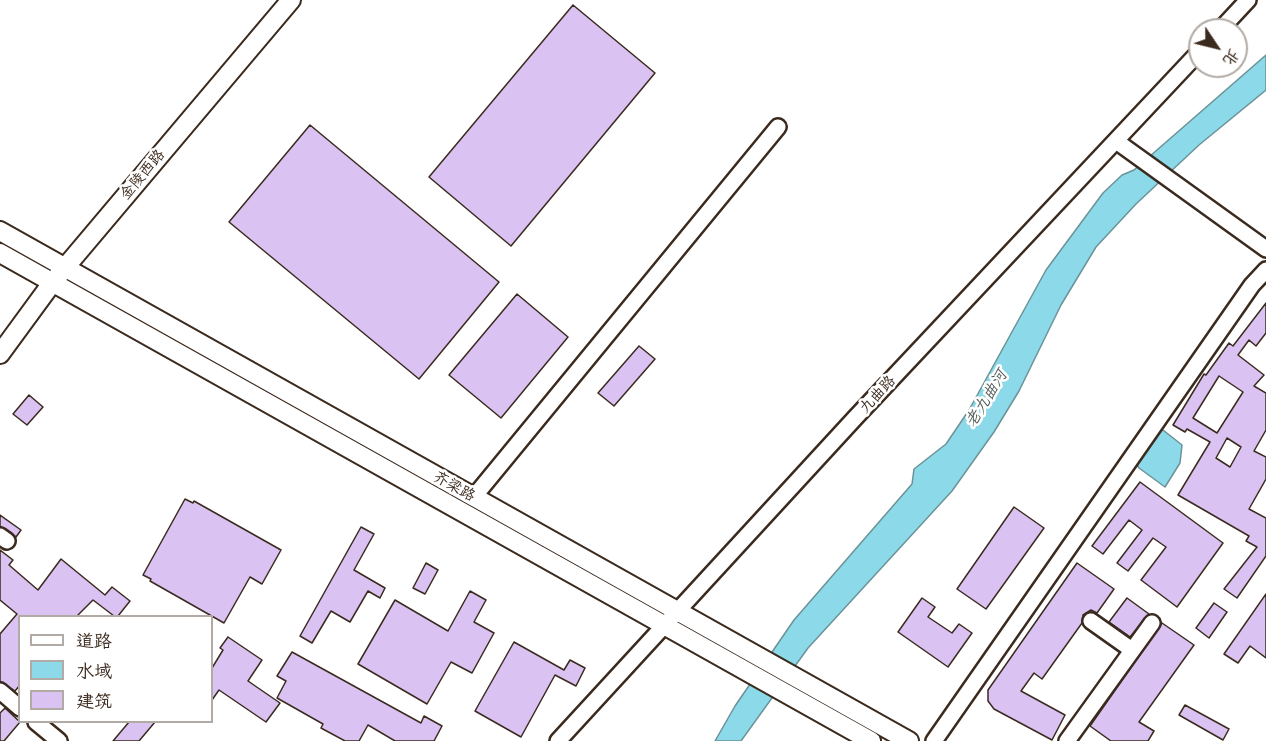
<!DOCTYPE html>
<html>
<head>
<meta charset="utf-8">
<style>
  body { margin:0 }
  #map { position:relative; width:1266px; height:741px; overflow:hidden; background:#fff; font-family:Pangolin,"LXGW WenKai TC",sans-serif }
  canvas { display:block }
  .legend { position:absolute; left:18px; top:615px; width:195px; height:108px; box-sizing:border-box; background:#fff; border:2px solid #b1aaa5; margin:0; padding:8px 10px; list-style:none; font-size:18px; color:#3b2a1e }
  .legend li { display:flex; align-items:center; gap:12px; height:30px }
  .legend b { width:30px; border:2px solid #b1aaa5 }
  .north { position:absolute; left:1188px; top:18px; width:60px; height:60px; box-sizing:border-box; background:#fff; border:2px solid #b1aaa5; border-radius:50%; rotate:125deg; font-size:16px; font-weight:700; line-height:24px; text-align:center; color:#3b2a1e }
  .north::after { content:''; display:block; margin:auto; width:21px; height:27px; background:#3b2a1e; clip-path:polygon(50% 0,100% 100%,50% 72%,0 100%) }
</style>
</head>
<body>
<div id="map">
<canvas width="1266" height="741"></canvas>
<ul class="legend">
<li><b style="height:8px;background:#fff"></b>道路</li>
<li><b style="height:16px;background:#8bd9e9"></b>水域</li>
<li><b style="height:16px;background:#dac3f3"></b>建筑</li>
</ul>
<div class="north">北</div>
</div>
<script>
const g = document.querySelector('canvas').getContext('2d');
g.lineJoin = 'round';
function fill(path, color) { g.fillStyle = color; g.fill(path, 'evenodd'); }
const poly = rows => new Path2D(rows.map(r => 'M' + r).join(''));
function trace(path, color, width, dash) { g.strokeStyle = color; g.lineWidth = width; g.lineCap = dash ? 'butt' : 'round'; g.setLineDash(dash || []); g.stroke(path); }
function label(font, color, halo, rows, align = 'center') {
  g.font = font + ' Pangolin,"LXGW WenKai TC",sans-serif'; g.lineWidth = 5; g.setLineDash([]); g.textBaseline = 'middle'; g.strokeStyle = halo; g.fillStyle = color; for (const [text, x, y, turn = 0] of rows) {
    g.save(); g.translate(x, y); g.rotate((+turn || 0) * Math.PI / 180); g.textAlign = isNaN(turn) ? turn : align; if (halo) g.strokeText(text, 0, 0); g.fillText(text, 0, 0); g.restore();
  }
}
const water = poly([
  [1266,55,1266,90,1199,145,1136,204,1096,247,1061,305,1019,391,994,432,952,491,808,648,741,741,715,741,735,706,794,620,912,484,914,469,946,444,969,410,1046,270,1103,193,1122,175,1134,170,1266,55],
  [1157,430,1163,430,1182,445,1180,463,1165,487,1139,468,1135,462,1157,430]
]);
fill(water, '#8bd9e9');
trace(water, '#6b9398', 1.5);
const building = poly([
  [573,5,655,73,511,246,429,177,573,5],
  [310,125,499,282,419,379,229,222,310,125],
  [517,294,568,337,501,418,449,375,517,294],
  [1266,303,1266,333,1256,346,1249,340,1238,355,1264,375,1254,386,1266,393,1266,430,1254,451,1266,457,1266,479,1249,509,1266,518,1266,556,1237,598,1224,589,1257,547,1246,541,1249,536,1178,495,1210,442,1187,429,1185,432,1173,425,1204,374,1206,375,1229,343,1233,346,1266,303],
  [1219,376,1243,392,1217,433,1193,418,1219,376],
  [1227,438,1241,447,1230,467,1216,458,1227,438],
  [639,346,655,359,614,406,598,393,639,346],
  [29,395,43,407,27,425,13,414,29,395],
  [1140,482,1223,543,1177,607,1141,580,1166,547,1153,538,1128,571,1117,563,1142,530,1129,520,1103,554,1092,546,1140,482],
  [185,499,193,503,194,501,281,550,262,584,250,577,224,623,150,581,151,579,143,575,185,499],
  [1014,507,1044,528,986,609,957,589,1014,507],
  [0,515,21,530,16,537,0,526,0,515],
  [361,527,374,534,354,570,385,588,380,598,368,591,350,622,331,611,312,643,300,636,361,527],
  [0,550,13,560,9,565,38,590,61,559,105,595,112,587,130,601,118,616,114,616,93,600,77,616,20,616,20,685,15,691,0,681,0,634,17,614,0,600,0,550],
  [426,563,438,570,425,594,413,588,426,563],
  [1077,563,1114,589,1097,613,1091,610,1083,615,1082,623,1042,679,1034,673,1021,691,1065,715,1052,740,994,709,988,701,988,690,1077,563],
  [470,591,486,600,474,622,494,633,472,673,451,662,427,704,358,664,395,600,448,631,470,591],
  [1266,594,1266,658,1250,646,1238,663,1224,654,1266,594],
  [922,598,935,607,928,617,952,633,959,624,972,633,948,667,898,632,922,598],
  [1127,598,1149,614,1130,637,1109,622,1127,598],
  [1214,603,1227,612,1209,638,1196,628,1214,603],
  [1162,623,1194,645,1139,722,1154,731,1148,741,1111,741,1090,726,1162,623],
  [228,637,262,660,248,681,280,703,266,722,219,690,212,700,212,668,223,650,220,648,228,637],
  [514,642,564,670,570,660,585,668,576,686,555,675,521,737,475,711,514,642],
  [292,652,421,723,424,716,442,726,434,741,395,741,368,725,359,741,345,741,321,728,323,724,277,698,286,681,277,676,292,652],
  [1185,705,1229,729,1223,740,1179,715,1185,705],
  [5,708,20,722,4,741,0,741,0,713,5,708],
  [129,722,155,722,139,741,113,741,129,722]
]);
fill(building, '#dac3f3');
trace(building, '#3b2a1e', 1.5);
const minor = poly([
  [1220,30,1248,0],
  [1116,141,1266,249],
  [473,498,778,127],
  [0,536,7,541],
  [1091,621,1132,650],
  [0,691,20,708],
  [36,722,59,741],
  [558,741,855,418,1200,51],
  [934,741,1252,285,1266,270],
  [1067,741,1152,623]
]);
const major = poly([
  [0,231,909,741],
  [0,253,871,741],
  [0,354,52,283,291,0]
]);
trace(minor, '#3b2a1e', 20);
trace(major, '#3b2a1e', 22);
trace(minor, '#fff', 15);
trace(major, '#fff', 18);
label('15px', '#3b2a1e', '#fff', [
  ["金陵西路",143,175,-50],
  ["九曲路",878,395,-47],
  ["齐梁路",454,487,29]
]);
label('italic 16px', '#535f5b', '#fff', [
  ["老九曲河",987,399,-58]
]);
</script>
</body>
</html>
